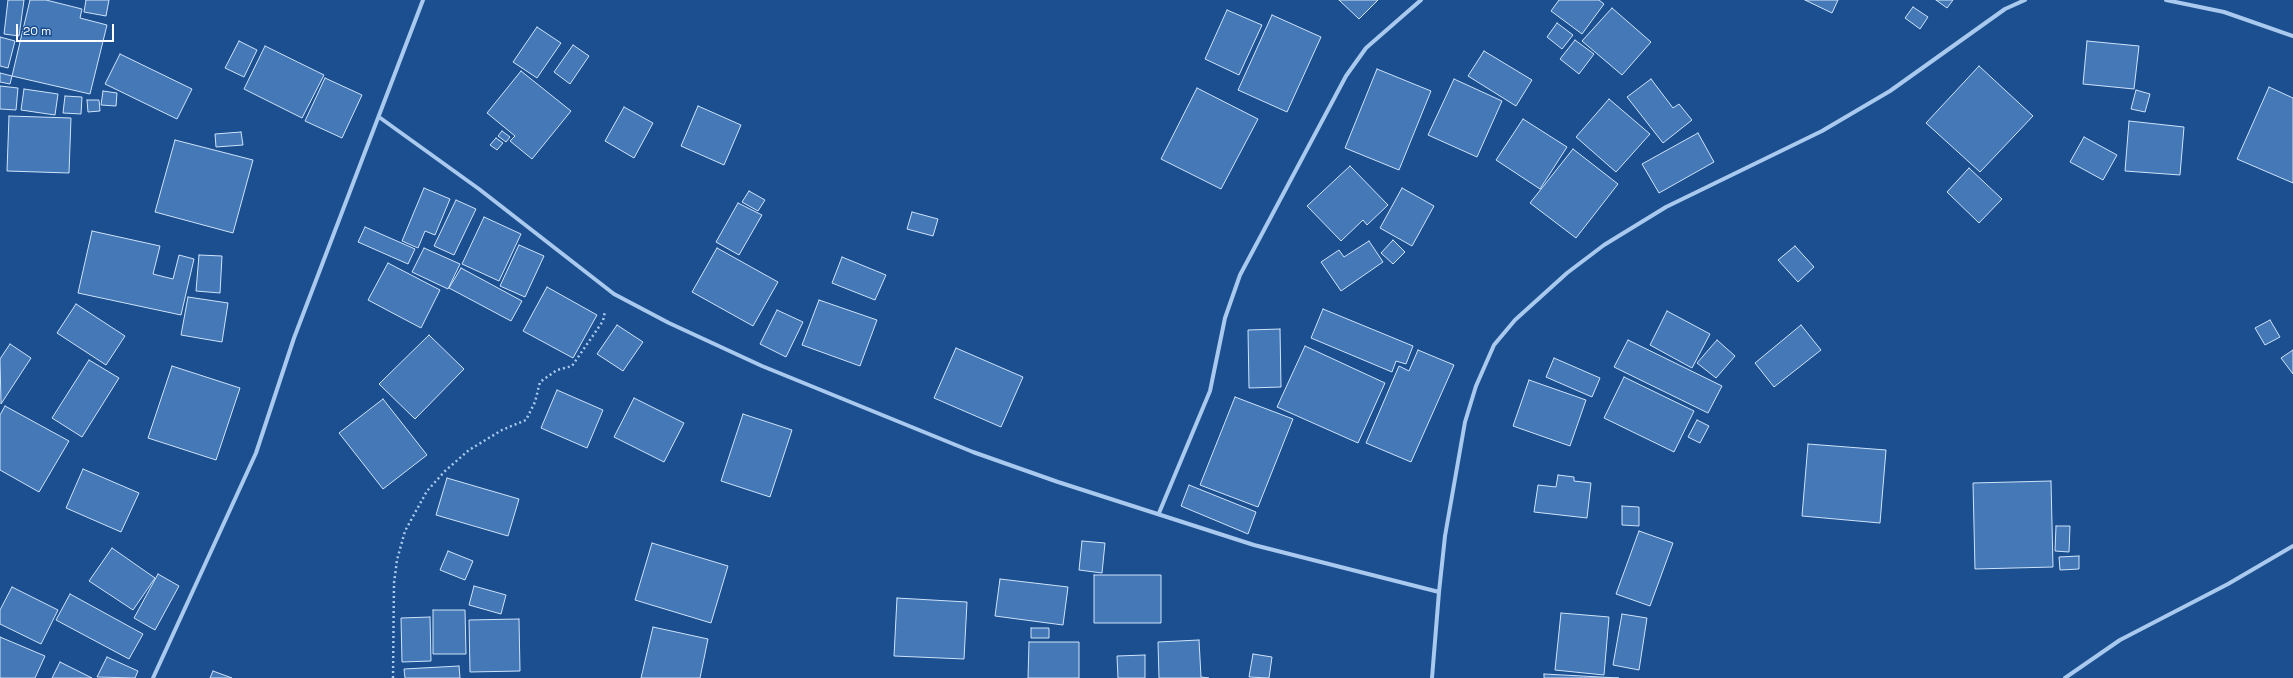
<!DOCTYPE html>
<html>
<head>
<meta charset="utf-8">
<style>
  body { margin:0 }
  #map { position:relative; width:2293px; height:678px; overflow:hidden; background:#1b4f8f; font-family:"Space Grotesk",sans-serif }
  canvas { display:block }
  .scale { position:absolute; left:16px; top:24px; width:98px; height:18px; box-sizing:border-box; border:2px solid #fff; border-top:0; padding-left:5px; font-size:12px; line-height:14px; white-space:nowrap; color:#fff; -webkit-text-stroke:3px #1b4f8f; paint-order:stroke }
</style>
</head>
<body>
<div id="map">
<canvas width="2293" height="678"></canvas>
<div class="scale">20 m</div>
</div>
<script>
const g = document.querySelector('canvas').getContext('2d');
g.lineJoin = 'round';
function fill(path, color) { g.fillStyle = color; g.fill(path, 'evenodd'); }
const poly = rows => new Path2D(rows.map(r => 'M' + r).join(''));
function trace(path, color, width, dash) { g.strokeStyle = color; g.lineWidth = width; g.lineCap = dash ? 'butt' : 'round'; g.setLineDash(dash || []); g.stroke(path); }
const building = poly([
  [8,0,24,0,19,36,4,34,8,0],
  [30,0,46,0,82,9,80,18,107,25,90,94,12,76,30,0],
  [86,0,109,0,106,16,84,12,86,0],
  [1339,0,1378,0,1359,19,1339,0],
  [1559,0,1599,0,1604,4,1582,34,1551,11,1559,0],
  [1805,0,1838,0,1832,13,1805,0],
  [1936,0,1953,0,1947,8,1936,0],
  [1913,7,1928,17,1920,29,1905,18,1913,7],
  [1612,8,1651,42,1622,75,1582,41,1612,8],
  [1227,10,1262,25,1239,75,1205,59,1227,10],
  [1272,15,1321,37,1287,112,1238,90,1272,15],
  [1557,23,1573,35,1562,49,1547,37,1557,23],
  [537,27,561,43,537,78,513,62,537,27],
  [0,37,15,41,8,68,0,66,0,37],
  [1575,40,1594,54,1579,74,1560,59,1575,40],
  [239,41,257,50,244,77,225,68,239,41],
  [2087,41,2139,46,2134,89,2083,84,2087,41],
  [573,45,589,56,570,84,554,72,573,45],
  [265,46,324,75,302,118,244,89,265,46],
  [1484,51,1532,80,1516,106,1468,76,1484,51],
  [120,54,192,89,177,119,105,84,120,54],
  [1979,66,2033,116,1980,172,1926,123,1979,66],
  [1377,69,1431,91,1399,170,1345,148,1377,69],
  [521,71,571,111,532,159,510,141,515,136,487,113,521,71],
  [0,73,12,76,10,84,0,82,0,73],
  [325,78,362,95,342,138,305,121,325,78],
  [1454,79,1502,101,1477,157,1428,135,1454,79],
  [1651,79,1673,108,1679,104,1692,120,1663,143,1627,97,1651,79],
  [0,86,18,88,16,110,0,109,0,86],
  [2269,87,2293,98,2293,183,2237,159,2269,87],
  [1197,88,1258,119,1221,189,1161,159,1197,88],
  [24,89,58,94,55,115,21,110,24,89],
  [2136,90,2150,94,2145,112,2131,109,2136,90],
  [103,91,117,93,116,106,101,105,103,91],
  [65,96,82,97,81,114,63,113,65,96],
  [1609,99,1650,134,1616,172,1576,137,1609,99],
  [87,100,99,100,100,111,88,112,87,100],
  [698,106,741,125,724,165,681,146,698,106],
  [624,107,653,123,634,158,605,141,624,107],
  [9,116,71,118,69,173,7,171,9,116],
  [1523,119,1567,147,1540,189,1496,160,1523,119],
  [2129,121,2184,127,2180,175,2125,171,2129,121],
  [502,131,510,137,506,142,498,136,502,131],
  [241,132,243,145,216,147,215,134,241,132],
  [1698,133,1714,162,1659,193,1642,164,1698,133],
  [2084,137,2117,155,2103,180,2070,162,2084,137],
  [496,138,503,143,497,150,490,145,496,138],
  [175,140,253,160,233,233,155,212,175,140],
  [1573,149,1618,184,1576,238,1530,203,1573,149],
  [1350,166,1388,205,1367,225,1363,220,1341,241,1307,206,1350,166],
  [1969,168,2002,199,1979,223,1947,192,1969,168],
  [424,188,450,199,435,235,425,231,418,248,402,241,424,188],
  [1402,188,1434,206,1412,246,1380,228,1402,188],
  [749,191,765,200,758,211,742,202,749,191],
  [456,200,476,209,454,255,434,246,456,200],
  [738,203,762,215,739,255,716,242,738,203],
  [912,212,938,219,933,236,907,229,912,212],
  [484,217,521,234,499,281,462,264,484,217],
  [365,227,415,249,408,264,358,242,365,227],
  [92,231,160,246,153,274,173,279,179,255,194,259,181,315,78,293,92,231],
  [1393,240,1405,252,1393,264,1381,253,1393,240],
  [1369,241,1383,262,1341,291,1321,262,1339,250,1344,257,1369,241],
  [519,245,544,256,525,297,500,286,519,245],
  [1795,246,1814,267,1798,282,1778,260,1795,246],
  [424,248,460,264,448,289,412,272,424,248],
  [717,248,778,282,753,326,692,292,717,248],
  [199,255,222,256,220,293,196,291,199,255],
  [842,257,886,275,875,300,832,283,842,257],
  [388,263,440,290,421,328,368,300,388,263],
  [461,268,522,301,511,321,449,288,461,268],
  [547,287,597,315,573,358,523,331,547,287],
  [188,297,228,303,222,342,181,335,188,297],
  [819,300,877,320,860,366,802,345,819,300],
  [76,304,125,336,106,365,57,333,76,304],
  [1323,309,1413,346,1406,364,1396,361,1392,372,1311,338,1323,309],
  [777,310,803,322,786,357,760,344,777,310],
  [1667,311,1710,334,1692,368,1650,345,1667,311],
  [2270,320,2280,337,2265,345,2255,328,2270,320],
  [617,325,643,342,623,371,597,354,617,325],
  [1801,325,1821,350,1774,387,1755,363,1801,325],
  [1280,329,1281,387,1249,388,1248,330,1280,329],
  [429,335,464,369,415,419,379,384,429,335],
  [1628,340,1722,386,1708,413,1614,367,1628,340],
  [1717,340,1735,356,1716,378,1697,363,1717,340],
  [10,344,31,358,1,404,0,359,10,344],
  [1305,346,1385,383,1358,443,1277,407,1305,346],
  [956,348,1023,377,1001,427,934,398,956,348],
  [1418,350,1454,365,1411,462,1366,443,1399,366,1409,371,1418,350],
  [2293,350,2293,374,2281,358,2293,350],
  [1554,358,1600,378,1592,397,1546,377,1554,358],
  [89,360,119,378,82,437,52,418,89,360],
  [172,366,240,388,216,460,148,438,172,366],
  [1624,377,1694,411,1674,452,1604,418,1624,377],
  [1529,380,1586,400,1570,446,1513,426,1529,380],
  [557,390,603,410,587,448,541,428,557,390],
  [1235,397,1293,419,1258,507,1200,485,1235,397],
  [634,398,684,423,664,462,614,437,634,398],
  [383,399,427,455,383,489,339,433,383,399],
  [5,406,69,441,39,492,0,470,0,415,5,406],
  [743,414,792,430,770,497,721,481,743,414],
  [1697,420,1709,426,1700,443,1688,437,1697,420],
  [1808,444,1886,450,1880,523,1802,516,1808,444],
  [83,469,139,493,121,532,66,508,83,469],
  [1558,475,1574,477,1574,481,1591,483,1587,518,1534,512,1538,485,1556,487,1558,475],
  [447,478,519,499,508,536,436,515,447,478],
  [2051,481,2053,567,1975,569,1973,483,2051,481],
  [1189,485,1256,512,1248,534,1181,506,1189,485],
  [1622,506,1639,507,1639,526,1622,525,1622,506],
  [2056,526,2070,526,2069,552,2055,551,2056,526],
  [1639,531,1673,543,1650,606,1616,594,1639,531],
  [1082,541,1105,543,1102,573,1079,570,1082,541],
  [652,543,728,566,711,623,635,600,652,543],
  [112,548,155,578,133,610,89,581,112,548],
  [448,551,473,561,465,580,440,570,448,551],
  [2079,556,2079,569,2060,570,2059,557,2079,556],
  [158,574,179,586,155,630,134,618,158,574],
  [1094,575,1161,575,1161,623,1094,623,1094,575],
  [1000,579,1068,587,1063,625,995,616,1000,579],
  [474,586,506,595,501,614,469,605,474,586],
  [12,587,58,610,41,644,0,624,0,610,12,587],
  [70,594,143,634,129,659,56,620,70,594],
  [897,598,967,602,964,659,894,656,897,598],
  [433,610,465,610,466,654,433,654,433,610],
  [1561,613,1609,617,1604,675,1555,670,1561,613],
  [1622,614,1647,618,1639,670,1613,665,1622,614],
  [430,617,431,661,402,662,401,618,430,617],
  [519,619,520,671,470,672,469,620,519,619],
  [653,627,708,639,700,678,641,678,653,627],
  [1031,628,1049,628,1049,638,1031,638,1031,628],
  [0,637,45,656,35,678,0,678,0,637],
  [1199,640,1201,677,1209,678,1159,678,1158,642,1199,640],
  [1029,642,1079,642,1079,678,1028,678,1029,642],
  [1253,654,1272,657,1269,678,1249,677,1253,654],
  [1145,655,1145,678,1118,678,1117,656,1145,655],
  [107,657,138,671,135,678,97,677,107,657],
  [60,662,92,678,52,678,60,662],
  [459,666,460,678,405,678,404,669,459,666],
  [213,671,232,678,210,678,213,671],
  [1544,674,1619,678,1544,678,1544,674]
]);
fill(building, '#4478b7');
trace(building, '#cfe3fa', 1);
trace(poly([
  [393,678,394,583,397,560,405,531,427,491,445,471,469,450,502,430,526,420,535,402,540,382,557,370,572,366,603,321,605,311]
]), '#a9c9ee', 2.5, [2, 3]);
trace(poly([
  [2166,0,2224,12,2293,36],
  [379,117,479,189,614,294,669,323,762,366,973,452,1058,482,1254,545,1439,592,1432,678],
  [1159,513,1210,391,1225,318,1240,275,1346,76,1366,48,1421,0],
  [1439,592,1445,536,1465,422,1476,386,1494,345,1515,320,1567,273,1604,245,1666,207,1822,131,1890,91,2005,9,2025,0],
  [153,678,256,453,294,338,423,0],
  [2065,678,2120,640,2228,584,2293,546]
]), '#a9c9ee', 4);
</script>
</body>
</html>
